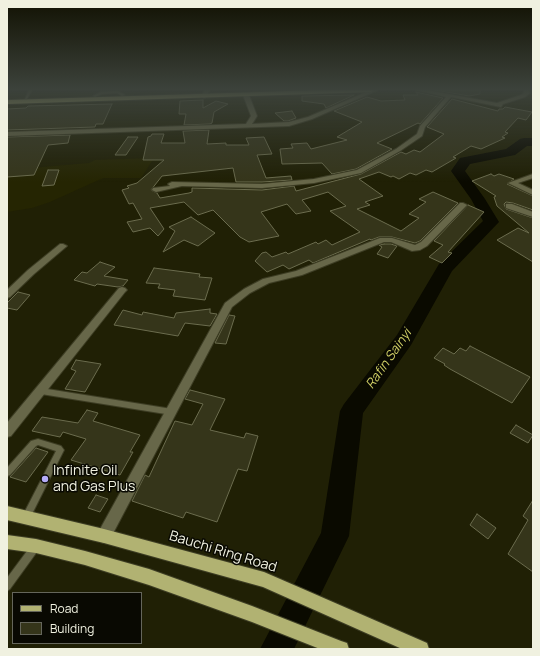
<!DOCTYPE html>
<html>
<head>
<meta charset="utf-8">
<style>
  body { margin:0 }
  #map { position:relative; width:540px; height:656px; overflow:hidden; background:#202005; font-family:Manrope,sans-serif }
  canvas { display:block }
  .frame { position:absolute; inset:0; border:8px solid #f0f1e0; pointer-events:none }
  .legend { position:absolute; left:12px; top:592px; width:130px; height:52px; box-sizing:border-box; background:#090902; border:1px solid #65665b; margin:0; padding:5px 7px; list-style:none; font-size:12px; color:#f0f1e0 }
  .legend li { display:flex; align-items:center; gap:8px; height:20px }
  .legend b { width:20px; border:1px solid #65665b }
</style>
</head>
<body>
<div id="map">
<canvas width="540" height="656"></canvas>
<div class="frame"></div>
<ul class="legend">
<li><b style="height:5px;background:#b1b272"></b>Road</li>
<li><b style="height:11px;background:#35351a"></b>Building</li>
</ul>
</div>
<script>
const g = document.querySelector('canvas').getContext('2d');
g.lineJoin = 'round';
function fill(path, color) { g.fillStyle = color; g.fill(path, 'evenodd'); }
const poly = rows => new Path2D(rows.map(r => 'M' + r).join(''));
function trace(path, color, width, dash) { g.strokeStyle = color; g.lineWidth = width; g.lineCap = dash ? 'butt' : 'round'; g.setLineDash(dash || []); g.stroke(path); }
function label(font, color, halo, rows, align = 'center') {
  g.font = font + ' Manrope,sans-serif'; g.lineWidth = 3; g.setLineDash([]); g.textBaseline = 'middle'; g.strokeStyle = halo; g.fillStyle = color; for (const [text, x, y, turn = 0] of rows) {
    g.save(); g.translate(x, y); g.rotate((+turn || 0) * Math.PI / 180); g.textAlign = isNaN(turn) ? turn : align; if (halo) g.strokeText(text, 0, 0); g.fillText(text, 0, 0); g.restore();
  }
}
fill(poly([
  [154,158,141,178,103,178,50,202,32,208,7,212,7,170,89,163,95,160]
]), '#252502');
fill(poly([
  [524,138,533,138,533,146,527,146,515,155,470,164,465,171,485,199,499,222,452,271,411,345,363,413,349,536,294,649,260,649,321,533,340,411,344,404,397,335,439,264,483,221,471,199,451,171,460,158,506,149,520,139,524,138]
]), '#0a0a00');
const building = poly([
  [434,90,480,90,480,94,469,96,434,90],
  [416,92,443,98,420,124,418,123,408,128,377,143,392,149,356,169,332,174,322,163,282,164,280,149,293,148,291,144,307,143,311,149,347,140,337,137,362,122,334,111,367,97,381,101,405,100,403,95,418,95,416,92],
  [354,95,326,108,324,104,302,101,302,96,354,95],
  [452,99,498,111,499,109,503,109,505,107,532,112,526,120,518,118,505,132,508,133,502,137,505,138,481,149,471,146,453,157,456,158,432,172,426,170,416,175,410,173,399,179,393,176,391,177,379,172,359,179,383,196,365,202,370,205,357,209,401,231,419,218,409,214,426,202,419,199,433,192,458,203,420,241,415,243,392,237,379,237,371,240,370,239,313,263,309,260,289,269,283,265,267,272,255,261,262,253,266,252,272,257,286,252,288,254,316,242,318,244,326,240,332,245,360,232,330,211,346,206,328,192,302,200,311,211,296,214,287,204,261,212,279,236,249,242,240,237,213,210,198,215,184,202,150,208,164,229,158,236,150,228,133,232,127,222,142,219,133,203,129,204,122,190,129,188,127,186,137,183,164,160,143,160,148,137,151,136,152,134,164,134,161,143,185,143,183,131,209,130,207,144,226,143,226,145,249,145,246,138,264,137,272,154,257,155,266,178,291,176,292,180,262,182,236,182,233,168,162,176,151,190,157,193,160,198,189,193,192,192,192,188,262,190,294,186,296,191,361,174,401,152,406,154,414,150,420,152,444,134,427,127,452,99],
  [203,100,203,108,216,101,228,104,214,112,212,123,210,124,184,125,186,114,179,114,180,101,203,100],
  [112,104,103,124,96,124,95,127,7,130,7,109,26,108,28,106,112,104],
  [292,111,296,118,288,121,284,121,275,113,292,111],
  [70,135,68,143,48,145,34,175,7,177,7,137,70,135],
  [128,137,138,137,126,155,115,155,128,137],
  [48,170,59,170,54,185,42,186,48,170],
  [491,174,494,176,499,174,514,179,507,184,533,196,533,210,513,203,506,202,504,204,506,209,533,218,533,262,497,240,518,228,529,233,497,206,494,197,496,196,472,181,491,174],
  [468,205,484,212,448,252,452,253,442,263,429,257,443,245,434,241,468,205],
  [191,217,215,233,198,246,184,240,163,252,175,231,169,227,191,217],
  [384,244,391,244,397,246,388,258,377,254,382,247,379,245,384,244],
  [100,262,115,267,104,276,128,280,123,286,118,287,97,284,95,286,74,280,82,272,87,273,100,262],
  [154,268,200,274,199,277,212,278,205,300,173,296,175,290,158,288,160,284,146,283,154,268],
  [18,292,30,295,17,310,7,308,7,303,18,292],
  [210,309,210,313,217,314,210,326,185,323,178,336,114,325,123,310,142,315,143,312,174,318,176,313,210,309],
  [229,315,235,316,226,344,215,343,229,315],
  [470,346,530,377,512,403,450,369,444,365,445,364,434,358,443,348,454,354,460,348,466,351,470,346],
  [76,360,101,364,85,392,65,389,76,371,71,369,76,360],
  [190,390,225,399,210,430,244,438,246,433,258,436,247,471,238,469,217,522,186,512,183,518,132,501,145,475,149,477,175,421,192,425,203,404,185,399,190,390],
  [87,410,98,413,93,421,140,435,130,452,133,452,120,475,71,460,86,439,63,432,60,437,32,431,42,417,78,423,87,410],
  [516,425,533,435,528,443,510,433,516,425],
  [36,448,48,452,26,482,10,477,36,448],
  [96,495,108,499,100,512,88,508,96,495],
  [533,500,533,572,508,554,528,520,523,516,533,500],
  [477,514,496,528,488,539,470,525,477,514]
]);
fill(building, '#35351a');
trace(building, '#6b6c4e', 1);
const service = poly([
  [29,90,32,90,27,99,25,99,29,90],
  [118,91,125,95,122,96,117,93,102,94,95,97,93,96,101,92,118,91],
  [41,388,172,409,174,410,176,412,174,414,172,415,41,394,39,393,38,391,39,389,41,388],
  [38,439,61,446,64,450,29,520,26,521,23,520,22,517,56,451,38,445,36,446,10,475,7,476,7,468,31,441,38,439],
  [36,542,39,543,40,546,39,549,10,589,7,591,7,578,33,543,36,542]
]);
const minor = poly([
  [205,90,210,90,206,97,204,98,201,96,205,90],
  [371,90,378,90,312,119,289,126,7,136,7,132,246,124,251,116,243,95,246,93,249,95,257,116,252,124,289,122,308,117,371,90],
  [416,90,426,90,497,103,521,95,524,93,524,90,528,90,530,93,525,97,503,104,501,107,451,97,425,127,422,136,400,151,361,173,314,183,262,188,182,186,156,192,152,190,153,188,170,186,168,184,172,182,262,184,314,179,357,170,396,149,417,134,420,126,446,97,416,90],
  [533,174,533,178,518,183,533,190,533,195,508,183,533,174],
  [460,203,463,203,467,205,427,246,420,250,412,251,391,242,384,242,302,275,269,283,250,293,232,307,109,541,104,543,99,541,97,536,99,531,225,303,244,289,263,279,296,271,380,238,392,238,415,245,421,242,460,203],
  [506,204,512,204,533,212,533,217,506,208,506,204],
  [60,244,63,244,67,246,34,274,10,297,7,298,7,290,28,270,60,244],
  [122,287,125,288,127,290,125,292,11,436,7,437,7,423,119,288,122,287]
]);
const primary = poly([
  [7,506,104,529,264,572,427,643,429,649,402,649,263,587,104,543,7,520,7,506],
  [7,535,36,539,85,551,149,569,252,606,341,641,347,643,349,649,320,649,252,622,149,585,85,565,36,553,7,549,7,535]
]);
const trunk = poly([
  [323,90,374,90,371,92,7,104,7,100,323,90]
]);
trace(service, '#3d3d24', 2);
trace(minor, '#3d3d24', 2);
trace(primary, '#3d3d24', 2);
trace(trunk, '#3d3d24', 2);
fill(service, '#676749');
fill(minor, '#676749');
fill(primary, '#b1b272');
fill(trunk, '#c0c07a');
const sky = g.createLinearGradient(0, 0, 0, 182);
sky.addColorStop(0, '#121203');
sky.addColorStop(0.49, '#3c423b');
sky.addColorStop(1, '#3c423b00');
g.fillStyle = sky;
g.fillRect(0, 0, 540, 182);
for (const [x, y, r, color] of [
  [45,479,4,"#b5acf9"]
]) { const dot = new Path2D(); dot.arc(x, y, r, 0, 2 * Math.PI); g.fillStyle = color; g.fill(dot); trace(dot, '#090902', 1.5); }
label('italic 13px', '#d0cf65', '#090902', [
  ["Rafin Sainyi",389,359,-55]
]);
label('14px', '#f0f1e0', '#090902', [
  ["Infinite Oil",53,471],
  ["and Gas Plus",53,487]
], 'left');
label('14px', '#f0f1e0', '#090902', [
  ["Bauchi Ring Road",223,552,17]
]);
</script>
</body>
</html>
